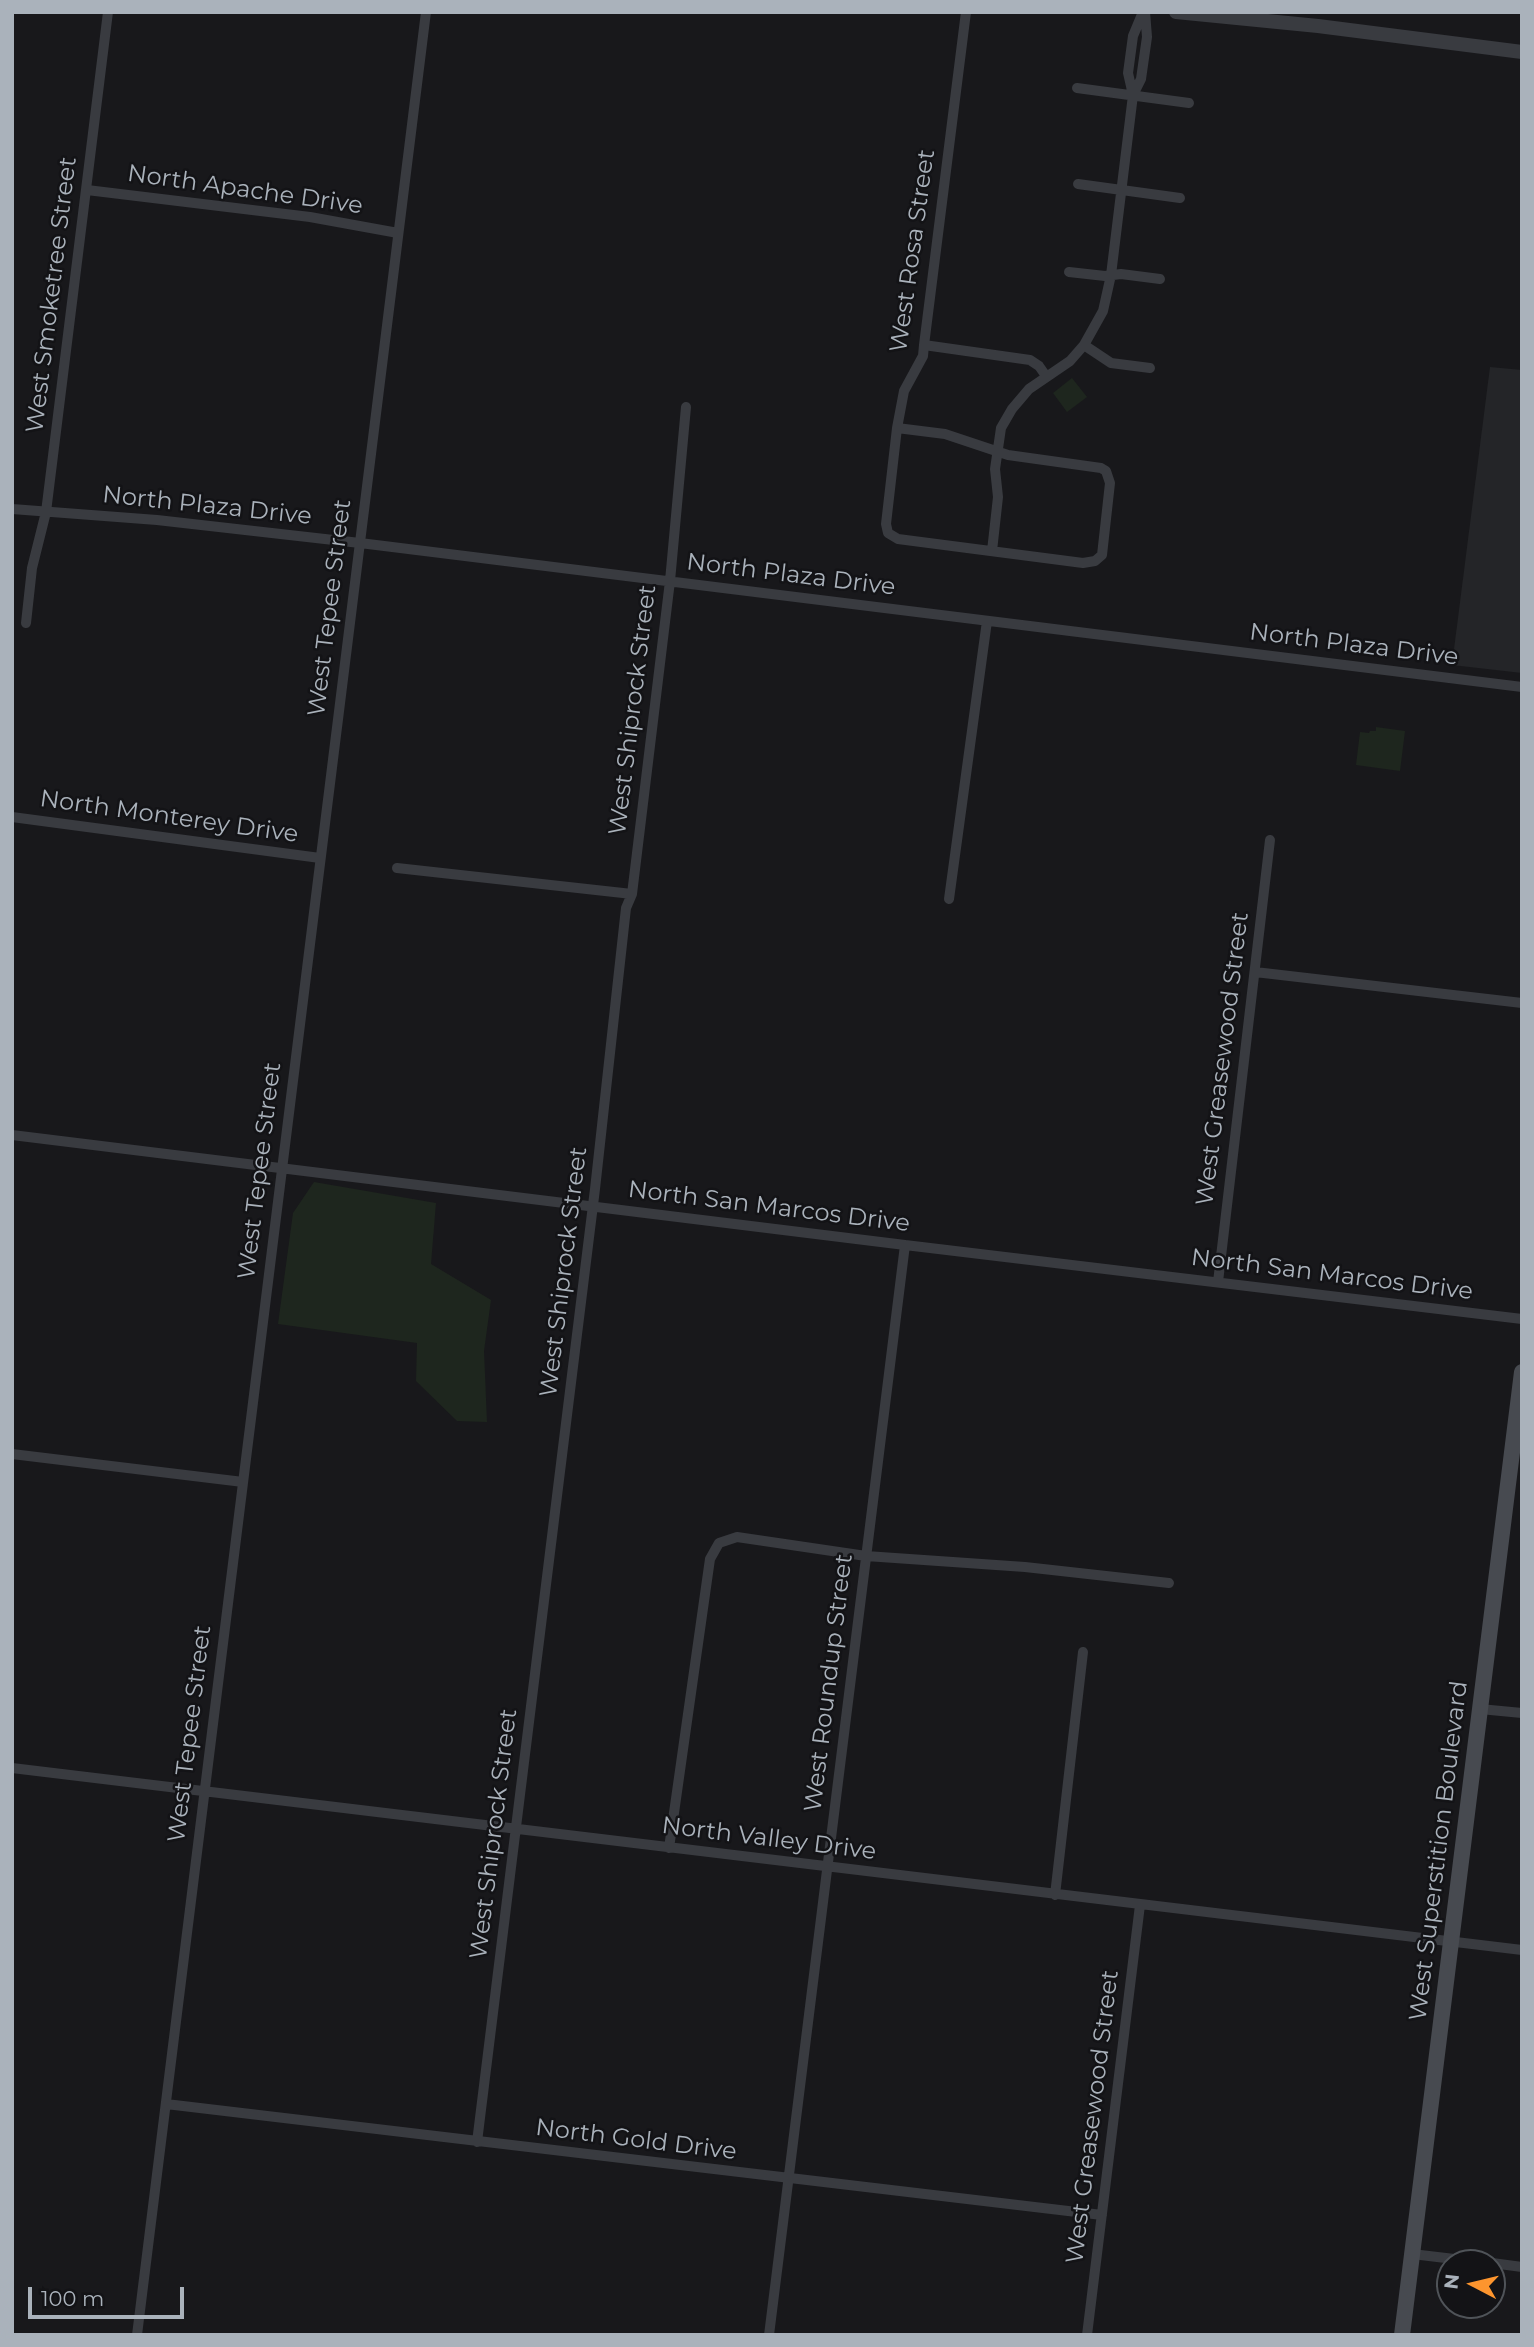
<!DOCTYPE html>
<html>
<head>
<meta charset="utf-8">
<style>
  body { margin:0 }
  #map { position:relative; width:1534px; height:2347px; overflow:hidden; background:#18181b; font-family:Montserrat,sans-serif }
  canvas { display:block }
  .frame { position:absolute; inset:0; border:14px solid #aab2bb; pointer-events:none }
  .north { position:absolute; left:1436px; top:2249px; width:70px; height:70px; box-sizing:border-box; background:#131316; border:2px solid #4f5358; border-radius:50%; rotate:277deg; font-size:19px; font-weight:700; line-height:28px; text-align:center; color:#aab2bb }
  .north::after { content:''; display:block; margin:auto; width:24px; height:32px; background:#fd952e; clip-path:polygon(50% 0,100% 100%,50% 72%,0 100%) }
  .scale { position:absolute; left:28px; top:2287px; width:156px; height:32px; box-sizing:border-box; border:4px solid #aab2bb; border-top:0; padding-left:9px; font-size:21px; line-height:24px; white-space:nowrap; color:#aab2bb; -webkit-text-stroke:5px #131316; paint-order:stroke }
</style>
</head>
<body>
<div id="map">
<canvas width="1534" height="2347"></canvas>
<div class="frame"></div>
<div class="north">N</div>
<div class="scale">100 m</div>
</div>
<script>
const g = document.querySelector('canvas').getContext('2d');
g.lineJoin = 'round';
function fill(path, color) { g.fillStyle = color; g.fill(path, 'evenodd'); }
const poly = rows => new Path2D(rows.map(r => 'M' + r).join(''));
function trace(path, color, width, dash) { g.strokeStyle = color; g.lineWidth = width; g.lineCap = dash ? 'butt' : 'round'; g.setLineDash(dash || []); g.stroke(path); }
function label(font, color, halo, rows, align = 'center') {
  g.font = font + ' Montserrat,sans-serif'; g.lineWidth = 5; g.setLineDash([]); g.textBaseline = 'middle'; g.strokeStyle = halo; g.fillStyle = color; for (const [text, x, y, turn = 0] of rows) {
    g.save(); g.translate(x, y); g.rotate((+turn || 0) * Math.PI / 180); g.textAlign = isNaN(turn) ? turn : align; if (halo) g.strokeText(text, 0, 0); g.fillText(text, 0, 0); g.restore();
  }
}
fill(poly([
  [1490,367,1522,370,1522,673,1452,665]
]), '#242528');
fill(poly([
  [1072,378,1087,397,1067,412,1053,393],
  [1376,727,1405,731,1400,771,1356,765,1360,732,1369,733,1370,731,1376,731],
  [314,1182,436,1203,431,1264,491,1300,484,1351,487,1422,457,1421,416,1381,417,1343,278,1324,293,1213]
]), '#1e261e');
trace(poly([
  [1077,88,1189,103],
  [1133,95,1128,73,1133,36,1143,12],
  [1078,184,1180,198],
  [87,190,310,217,398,233],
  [1069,272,1105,276,1121,274,1160,279],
  [924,345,1030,360,1039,366,1046,376],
  [1084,345,1111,363,1150,368],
  [897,428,945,434,1008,455,1101,468,1106,471,1110,483,1102,555,1095,561,1083,563,898,539,888,533,886,524,897,428,904,391,923,356,924,345,966,12],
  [12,509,157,520,360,543,1522,687],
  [992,551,998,497,995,469,1001,428,1012,409,1029,389,1070,361,1084,345,1103,311,1111,275,1133,95,1141,79,1147,37,1145,12],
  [26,623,32,568,46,512,108,12],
  [12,817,320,858],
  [397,868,632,894],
  [949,899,987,621],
  [1255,972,1522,1003],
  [12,1135,905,1245,1522,1319],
  [1218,1282,1270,840],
  [12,1454,243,1482],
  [1480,1709,1522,1713],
  [12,1768,1522,1950],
  [669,1848,710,1559,719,1543,737,1537,866,1556,1025,1567,1169,1583],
  [1055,1895,1083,1652],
  [166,2104,1102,2215],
  [477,2142,595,1189,626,908,632,894,670,581,686,407],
  [1412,2254,1488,2263],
  [1492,2263,1522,2267],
  [137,2335,426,12],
  [769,2335,905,1245],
  [1087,2335,1140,1905]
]), '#393b40', 10);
trace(poly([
  [1176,12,1318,26,1522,52]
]), '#393b40', 14);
trace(poly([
  [1402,2335,1522,1372]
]), '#474a50', 16);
label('24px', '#aab2bb', '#131316', [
  ["North Apache Drive",245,190,8],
  ["West Rosa Street",913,251,-82],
  ["West Smoketree Street",52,295,-83],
  ["North Plaza Drive",207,506,6],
  ["North Plaza Drive",791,575,7],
  ["West Tepee Street",330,608,-83],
  ["North Plaza Drive",1354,645,7],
  ["West Shiprock Street",633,710,-83],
  ["North Monterey Drive",169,817,8],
  ["West Greasewood Street",1223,1059,-83],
  ["West Tepee Street",260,1171,-83],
  ["North San Marcos Drive",769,1207,7],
  ["West Shiprock Street",564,1272,-83],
  ["North San Marcos Drive",1332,1275,7],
  ["West Roundup Street",829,1683,-83],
  ["West Tepee Street",190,1734,-83],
  ["West Shiprock Street",494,1834,-83],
  ["North Valley Drive",769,1839,7],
  ["West Superstition Boulevard",1439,1851,-83],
  ["West Greasewood Street",1093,2117,-83],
  ["North Gold Drive",636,2140,7]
]);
</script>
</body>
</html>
